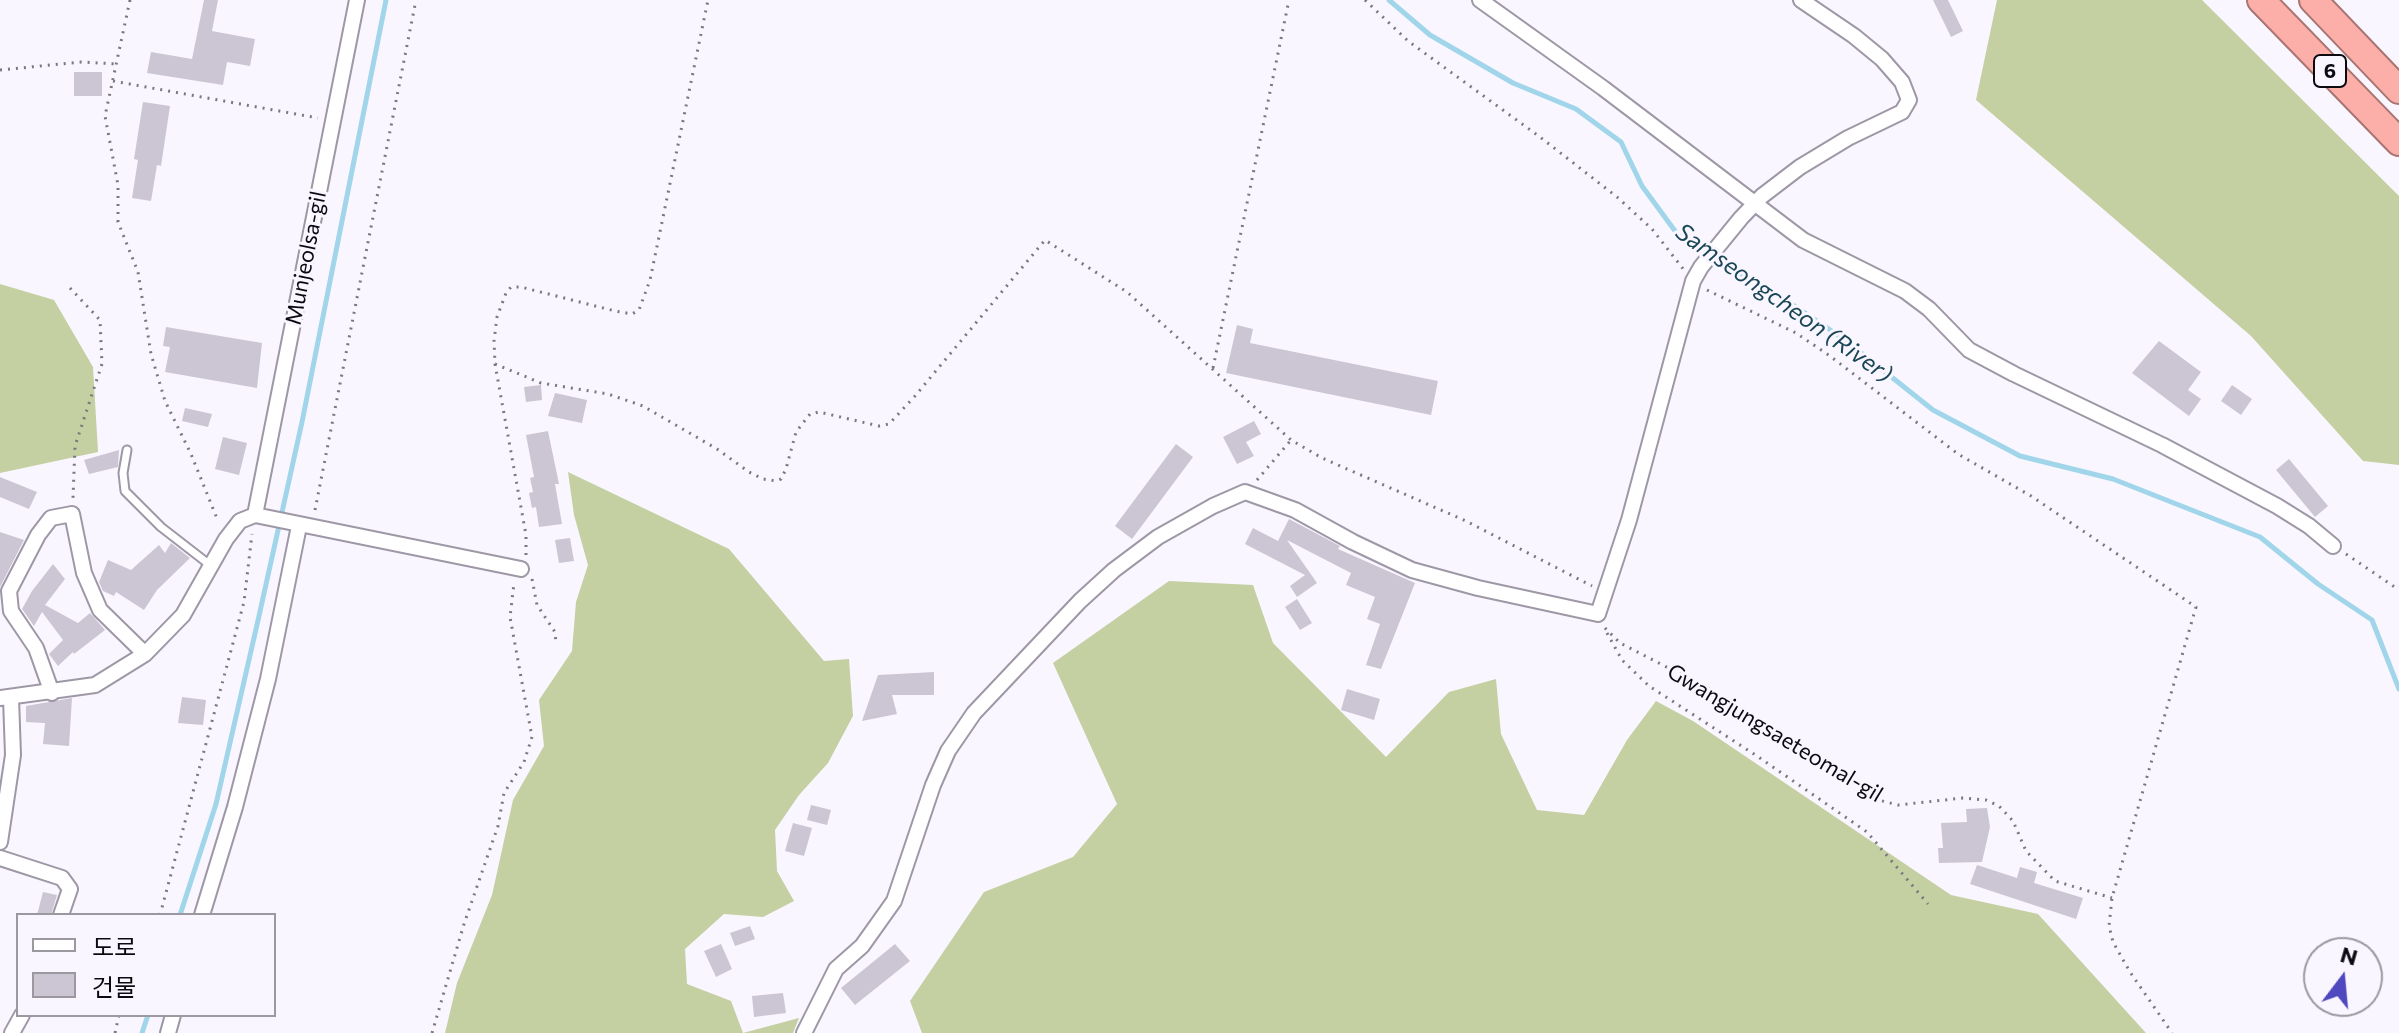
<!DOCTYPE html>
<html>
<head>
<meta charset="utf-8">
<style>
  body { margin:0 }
  #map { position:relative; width:2399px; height:1033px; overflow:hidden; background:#faf6ff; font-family:Commissioner,"Noto Sans KR",sans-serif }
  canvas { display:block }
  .legend { position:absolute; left:16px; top:913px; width:260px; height:104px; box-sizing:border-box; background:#faf6ff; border:2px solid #9b989f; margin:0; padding:10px 14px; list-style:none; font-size:24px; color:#0d0a0f }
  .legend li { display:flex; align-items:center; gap:16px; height:40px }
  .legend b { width:40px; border:2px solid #9b989f }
  .north { position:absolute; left:2303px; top:937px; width:80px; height:80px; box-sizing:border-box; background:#faf6ff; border:2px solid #9b989f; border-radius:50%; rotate:16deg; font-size:22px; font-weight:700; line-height:32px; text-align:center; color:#0d0a0f }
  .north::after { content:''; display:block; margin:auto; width:28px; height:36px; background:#4f48bf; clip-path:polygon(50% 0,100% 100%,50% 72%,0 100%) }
</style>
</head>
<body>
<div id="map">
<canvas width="2399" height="1033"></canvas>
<ul class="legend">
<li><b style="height:10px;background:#fff"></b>도로</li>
<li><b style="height:22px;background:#ccc5d3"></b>건물</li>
</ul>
<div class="north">N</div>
</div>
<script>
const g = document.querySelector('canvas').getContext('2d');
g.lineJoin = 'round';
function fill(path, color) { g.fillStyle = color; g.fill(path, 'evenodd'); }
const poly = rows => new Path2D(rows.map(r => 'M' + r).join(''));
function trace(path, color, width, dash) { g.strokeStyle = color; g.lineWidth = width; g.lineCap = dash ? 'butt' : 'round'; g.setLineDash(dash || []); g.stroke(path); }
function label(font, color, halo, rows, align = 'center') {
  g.font = font + ' Commissioner,sans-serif'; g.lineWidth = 6; g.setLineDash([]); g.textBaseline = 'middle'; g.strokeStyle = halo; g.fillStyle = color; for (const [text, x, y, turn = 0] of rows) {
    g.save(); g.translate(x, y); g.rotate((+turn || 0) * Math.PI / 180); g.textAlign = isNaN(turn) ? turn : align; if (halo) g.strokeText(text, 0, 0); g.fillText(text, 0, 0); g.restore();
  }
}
fill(poly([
  [1997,0,2202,0,2399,196,2399,465,2363,461,2251,336,1976,100],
  [0,284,54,300,93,367,98,452,0,473],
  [568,472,729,549,824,661,849,659,853,716,828,763,799,795,775,830,777,871,794,901,763,917,724,914,685,949,687,984,731,1001,743,1033,799,1018,793,1033,445,1033,457,983,492,895,513,800,544,746,539,700,572,651,576,602,588,565,574,515],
  [1169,581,1253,585,1273,643,1386,757,1449,692,1496,679,1501,734,1537,810,1584,815,1627,740,1656,701,1693,721,1951,895,2038,914,2146,1033,922,1033,910,1001,984,892,1073,857,1117,804,1053,663]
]), '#c4cfa2');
trace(poly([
  [1389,0,1430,35,1513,83,1576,109,1621,142,1642,186,1678,235,1726,269,1768,288,1845,340,1933,410,2020,456,2113,479,2260,537,2318,584,2372,620,2399,689],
  [180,915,216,804,259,616,302,422,386,0],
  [142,1033,148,1015]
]), '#a0d5ea', 5);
fill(poly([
  [204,0,218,0,212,31,255,39,250,66,227,62,223,85,147,73,151,52,192,59],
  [1933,0,1948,0,1963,31,1951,37],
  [74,72,102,72,102,96,74,96],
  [143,102,170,106,161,166,157,165,151,201,132,198,138,160,134,159],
  [1237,325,1253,329,1250,343,1438,381,1431,415,1226,373],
  [166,327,262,343,257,388,165,372,170,347,163,346],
  [2159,341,2201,372,2188,390,2201,399,2189,416,2132,373],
  [541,385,542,400,526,402,524,387],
  [2232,385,2252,399,2241,415,2221,401],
  [555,393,587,400,582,423,548,416],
  [185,408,212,414,208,427,182,421],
  [1254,421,1261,434,1246,442,1254,456,1237,464,1223,437],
  [548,431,559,484,555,484,562,524,539,527,536,507,532,508,529,493,533,492,530,478,534,477,526,435],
  [223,437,247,443,239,475,215,469],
  [1176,444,1193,457,1132,539,1115,526],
  [119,450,118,467,89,474,84,460],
  [2289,459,2328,506,2315,517,2276,470],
  [0,477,37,492,29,509,0,497],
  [1289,519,1340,546,1338,549,1415,583,1381,669,1366,665,1380,624,1367,619,1375,597,1346,585,1351,573,1287,540,1317,583,1297,597,1290,586,1305,575,1245,544,1253,528,1278,541],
  [0,532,24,540,0,587],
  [570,538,574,561,559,563,555,540],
  [171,543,190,558,157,590,144,610,116,592,114,596,103,591,99,582,108,560,131,570,159,545,165,553],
  [53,564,65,579,45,605,78,623,90,613,105,630,74,654,73,652,58,666,49,654,63,640,42,612,34,626,22,609,32,591],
  [1297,599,1312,623,1300,630,1285,607],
  [934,672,934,695,892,695,897,714,862,721,878,675],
  [1347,689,1380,699,1374,720,1341,710],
  [182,697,206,700,203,725,178,723],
  [72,698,69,746,43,744,45,723,26,722,26,706],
  [811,805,831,810,827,825,807,820],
  [1987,808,1990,827,1982,862,1939,863,1938,848,1943,848,1941,823,1967,822,1966,809],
  [793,823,812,828,804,856,785,851],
  [1977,865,2017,878,2020,867,2037,872,2034,883,2083,898,2076,919,1970,884],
  [43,892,57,895,51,915,37,915],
  [750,926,755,939,735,946,730,933],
  [721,944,732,969,716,977,704,951],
  [895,944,910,961,855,1005,841,988],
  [783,993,786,1013,754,1017,752,996]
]), '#ccc5d3');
const lane = poly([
  [127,450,123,473,125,491,161,527,210,565]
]);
const street = poly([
  [1480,0,1603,88,1803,240,1905,291,1929,309,1969,350,2014,374,2162,445,2277,506,2309,526,2333,546],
  [255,515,357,0],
  [52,693,36,648,11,611,9,591,38,535,51,518,72,514,84,573,100,610,145,654],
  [0,698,95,685,145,654,183,615,226,539,240,521,255,515,521,569],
  [0,842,13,755,11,698],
  [0,858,62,878,70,889,61,915],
  [202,915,235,807,268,679,299,526],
  [12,1033,22,1015],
  [168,1033,173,1015],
  [804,1033,836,969,862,946,894,901,933,785,948,751,974,713,1080,601,1114,570,1158,537,1213,506,1245,492,1295,510,1353,542,1412,570,1478,588,1598,614,1629,520,1693,281,1701,267,1741,218,1762,196,1800,167,1848,138,1902,112,1909,100,1902,82,1882,59,1854,36,1801,0]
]);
const highway = poly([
  [2261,0,2399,142],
  [2313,0,2399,90]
]);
trace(lane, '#9e98a6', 11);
trace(street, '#9e98a6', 18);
trace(highway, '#a87572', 30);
trace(poly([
  [130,0,105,116,118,185,118,222,138,272,151,354,165,401,191,454,218,521],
  [1365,0,1408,41,1540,137,1617,197,1652,229,1684,270],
  [0,70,81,62,117,64],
  [113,81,318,118],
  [70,288,100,320,102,364,75,446,73,498],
  [1707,290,1796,333,1830,356,1958,454,2031,496,2196,607,2112,898,2109,926,2113,942,2130,972,2172,1033],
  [495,364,541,383,608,394,643,406,717,449,749,472,763,479,776,481,781,479,786,469,796,432,810,414,819,412,879,426,889,424,915,396,1045,240,1127,292,1291,440,1322,458,1466,521,1592,586],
  [1213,368,1289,0],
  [1257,480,1291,440],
  [315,510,416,0],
  [2346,554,2399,590],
  [526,555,526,535,495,364,494,341,497,317,506,293,511,287,521,287,615,311,632,314,639,310,650,280,708,0],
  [532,579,537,605,555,632,556,643],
  [1605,628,1620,643,1713,691,1835,768,1875,799,1898,805,1963,798,1986,800,1999,806,2013,821,2026,851,2055,881,2112,898],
  [1607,633,1622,660,1649,686,1757,756,1867,832,1928,904],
  [160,915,244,602,252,534],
  [115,1033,119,1015],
  [432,1033,464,924,498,826,504,793,524,762,532,737,510,617,514,583]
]), '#7a777e', 3, [2, 6]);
trace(lane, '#fff', 7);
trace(street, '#fff', 14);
trace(highway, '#fbafa8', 26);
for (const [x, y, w] of [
  [2330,71,32]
]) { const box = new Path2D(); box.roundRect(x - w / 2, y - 16, w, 32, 6); g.fillStyle = '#faf6ff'; g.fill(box); trace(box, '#0d0a0f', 2); }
label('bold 20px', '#0d0a0f', null, [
  ["6",2330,71]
]);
label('22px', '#0d0a0f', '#faf6ff', [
  ["Munjeolsa-gil",306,258,-79],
  ["Gwangjungsaeteomal-gil",1775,733,31]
]);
label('italic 24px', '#1a4756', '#faf6ff', [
  ["Samseongcheon (River)",1784,303,35]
]);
</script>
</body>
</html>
